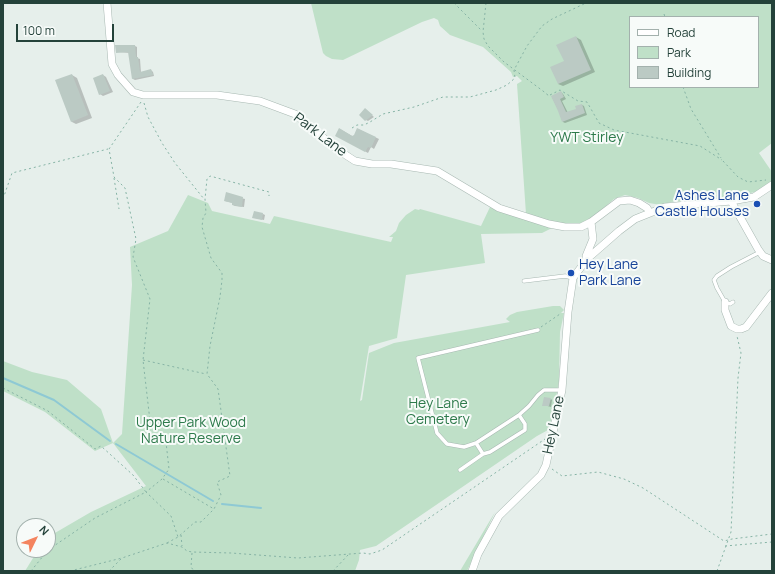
<!DOCTYPE html>
<html>
<head>
<meta charset="utf-8">
<style>
  body { margin:0 }
  #map { position:relative; width:775px; height:574px; overflow:hidden; background:#e6efeb; font-family:Manrope,sans-serif }
  canvas { display:block }
  .frame { position:absolute; inset:0; border:4px solid #24423a; pointer-events:none }
  .legend { position:absolute; left:629px; top:16px; width:130px; height:72px; box-sizing:border-box; background:#f7fbf9; border:1px solid #a3b1ad; margin:0; padding:5px 7px; list-style:none; font-size:12px; color:#24423a }
  .legend li { display:flex; align-items:center; gap:8px; height:20px }
  .legend b { width:20px; border:1px solid #a3b1ad }
  .north { position:absolute; left:16px; top:518px; width:40px; height:40px; box-sizing:border-box; background:#f7fbf9; border:1px solid #a3b1ad; border-radius:50%; rotate:47deg; font-size:11px; font-weight:700; line-height:16px; text-align:center; color:#24423a }
  .north::after { content:''; display:block; margin:auto; width:14px; height:18px; background:#f4845f; clip-path:polygon(50% 0,100% 100%,50% 72%,0 100%) }
  .scale { position:absolute; left:16px; top:24px; width:98px; height:18px; box-sizing:border-box; border:2px solid #24423a; border-top:0; padding-left:5px; font-size:12px; line-height:14px; white-space:nowrap; color:#24423a; -webkit-text-stroke:3px #f7fbf9; paint-order:stroke }
</style>
</head>
<body>
<div id="map">
<canvas width="775" height="574"></canvas>
<div class="frame"></div>
<ul class="legend">
<li><b style="height:5px;background:#fff"></b>Road</li>
<li><b style="height:11px;background:#bfe0c8"></b>Park</li>
<li><b style="height:11px;background:#bbcac4"></b>Building</li>
</ul>
<div class="north">N</div>
<div class="scale">100 m</div>
</div>
<script>
const g = document.querySelector('canvas').getContext('2d');
g.lineJoin = 'round';
function fill(path, color) { g.fillStyle = color; g.fill(path, 'evenodd'); }
const poly = rows => new Path2D(rows.map(r => 'M' + r).join(''));
function trace(path, color, width, dash) { g.strokeStyle = color; g.lineWidth = width; g.lineCap = dash ? 'butt' : 'round'; g.setLineDash(dash || []); g.stroke(path); }
function label(font, color, halo, rows, align = 'center') {
  g.font = font + ' Manrope,sans-serif'; g.lineWidth = 4; g.setLineDash([]); g.textBaseline = 'middle'; g.strokeStyle = halo; g.fillStyle = color; for (const [text, x, y, turn = 0] of rows) {
    g.save(); g.translate(x, y); g.rotate((+turn || 0) * Math.PI / 180); g.textAlign = isNaN(turn) ? turn : align; if (halo) g.strokeText(text, 0, 0); g.fillText(text, 0, 0); g.restore();
  }
}
fill(poly([
  [311,3,772,3,772,143,759,153,772,172,772,181,763,188,755,192,732,197,671,202,661,205,649,203,638,198,625,195,614,199,589,221,580,224,567,225,550,222,526,214,517,84,522,81,517,76,513,77,511,72,483,47,450,35,440,26,438,20,434,18,422,22,343,60,332,59,326,56,323,53],
  [630,17,758,17,758,87,630,87],
  [188,195,208,203,212,211,270,224,274,216,391,242,393,237,389,237,396,231,399,223,406,215,415,209,419,210,420,209,481,226,490,207,552,228,542,233,481,234,485,263,406,275,397,338,369,346,360,401,362,400,369,353,394,343,510,322,506,319,510,315,517,312,553,306,560,306,564,310,561,313,564,313,560,332,559,381,553,415,548,430,537,436,376,546,360,550,359,560,355,571,25,571,38,550,48,550,48,537,91,512,146,486,113,443,122,434,132,285,130,247,168,231],
  [3,361,32,372,67,380,101,409,113,443,95,451,45,412,3,391],
  [495,512,467,571,460,571]
]), '#bfe0c8');
fill(poly([
  [576,37,581,40,595,72,563,86,558,84],
  [135,46,137,47,137,58,140,59,141,73,151,70,153,72,154,76,135,80,133,79,130,53,117,52],
  [72,75,77,78,92,118,76,124,72,122,56,81],
  [103,75,106,77,113,92,103,96,100,94],
  [561,92,563,94,566,99,562,101,568,113,577,110,582,105,584,106,587,115,565,123,563,122,559,111,552,97],
  [367,111,374,117,368,121,366,120],
  [340,129,354,137,358,129,379,139,374,149,371,147,368,153,336,135],
  [237,197,245,199,244,207,235,206,233,205,233,203,225,201],
  [263,214,265,215,264,220,255,218],
  [551,399,552,400,551,407,544,405]
]), '#0003');
trace(poly([
  [3,378,54,400,110,441],
  [116,444,213,501],
  [222,504,261,508]
]), '#8ec9d4', 2);
fill(poly([
  [576,36,591,70,558,84,550,67,564,61,556,45],
  [115,45,135,45,136,57,138,57,140,72,151,69,153,75,132,79,128,52,116,53],
  [72,74,88,115,71,122,55,80],
  [103,74,110,91,99,95,93,78],
  [561,91,564,97,560,99,566,112,576,109,575,106,582,104,585,113,562,122,558,111,551,96],
  [365,108,373,115,365,121,359,115],
  [339,128,352,136,354,135,357,128,376,137,371,148,368,147,365,152,335,136],
  [226,192,243,197,242,207,232,205,232,203,224,201],
  [254,211,263,213,262,220,252,218],
  [544,397,551,398,549,406,542,406]
]), '#bbcac4');
const lane = poly([
  [524,281,565,276,573,278],
  [733,302,730,304,725,302,717,288,714,280,717,276,731,267,760,252],
  [519,415,525,424,525,430,490,452,483,454,476,443,519,415,529,406,538,395,544,390,562,390],
  [476,443,464,447,447,444,437,433,418,358,538,330],
  [460,470,483,454]
]);
const street = poly([
  [107,3,112,64,118,75,133,92,143,95,217,95,260,101,295,114,338,150,355,161,372,164,391,164,437,171,499,208,549,224,565,227,581,227,591,222,619,201,630,200,639,203,647,208,650,213],
  [731,201,758,249,763,256,772,260],
  [587,259,586,256,593,239,591,222],
  [725,302,725,310,731,326,737,329,741,329,746,327,772,293],
  [472,571,478,554,499,516,541,475,546,465,562,390,568,312,573,278,587,259,619,231,635,219,665,207,731,201,754,197,772,185]
]);
trace(lane, '#a8b8b2', 4.5);
trace(street, '#a8b8b2', 8);
trace(poly([
  [454,3,482,31],
  [486,3,483,32,484,39,488,46,504,62,547,94,548,96,560,90,578,101,587,102,599,123,614,130,700,146,722,160],
  [664,14,665,17],
  [683,87,691,109,721,158],
  [141,102,109,149,114,177,125,188,136,239,133,257,150,299,143,360,150,421,166,442,169,469,162,479,146,492,171,516,178,537],
  [144,103,148,117,162,143,175,163,204,199],
  [352,128,357,125,364,125,370,122,383,114,414,107,443,97,470,97,496,90,507,85,515,78,514,70,527,46,542,26,552,19,586,3],
  [723,161,738,177,748,182,766,180],
  [114,178,119,209],
  [3,199,12,173,108,149],
  [541,327,560,314],
  [143,360,206,374],
  [3,388,48,411,95,449,101,446,133,475,146,492,95,518,48,550],
  [552,469,562,476,598,472,624,479,643,488,724,541,732,539,772,534],
  [163,479,214,509],
  [181,535,182,546],
  [167,543,178,537,195,522,201,522,214,509,221,495,217,482,230,476,218,389,207,374,210,346,220,297,222,280,222,273,211,258,202,227,203,218,206,213,205,199,207,179,210,176,269,192,269,196],
  [725,546,772,542],
  [192,553,191,567,194,571],
  [31,571,48,550],
  [70,571,122,558],
  [109,571,122,558,167,543,182,547,187,551,192,552,231,553,298,558,363,553,370,554,382,550,545,439],
  [333,571,348,555],
  [717,571,731,532,738,378,741,353,737,336]
]), '#86b3a5', 1, [2, 3]);
trace(lane, '#fff', 3.5);
trace(street, '#fff', 7);
for (const [x, y, r, color] of [
  [757,204,4,"#1a4fb4"],
  [571,273,4,"#1a4fb4"]
]) { const dot = new Path2D(); dot.arc(x, y, r, 0, 2 * Math.PI); g.fillStyle = color; g.fill(dot); trace(dot, '#f7fbf9', 1.5); }
label('14px', '#24423a', '#f7fbf9', [
  ["Park Lane",320,135,37],
  ["Hey Lane",554,425,-78]
]);
label('14px', '#2d7a4b', '#f7fbf9', [
  ["YWT Stirley",587,138],
  ["Hey Lane",438,404],
  ["Cemetery",438,420],
  ["Upper Park Wood",191,423],
  ["Nature Reserve",191,439]
]);
label('14px', '#164399', '#f7fbf9', [
  ["Ashes Lane",749,196],
  ["Castle Houses",749,212],
  ["Hey Lane",579,265,"left"],
  ["Park Lane",579,281,"left"]
], 'right');
</script>
</body>
</html>
